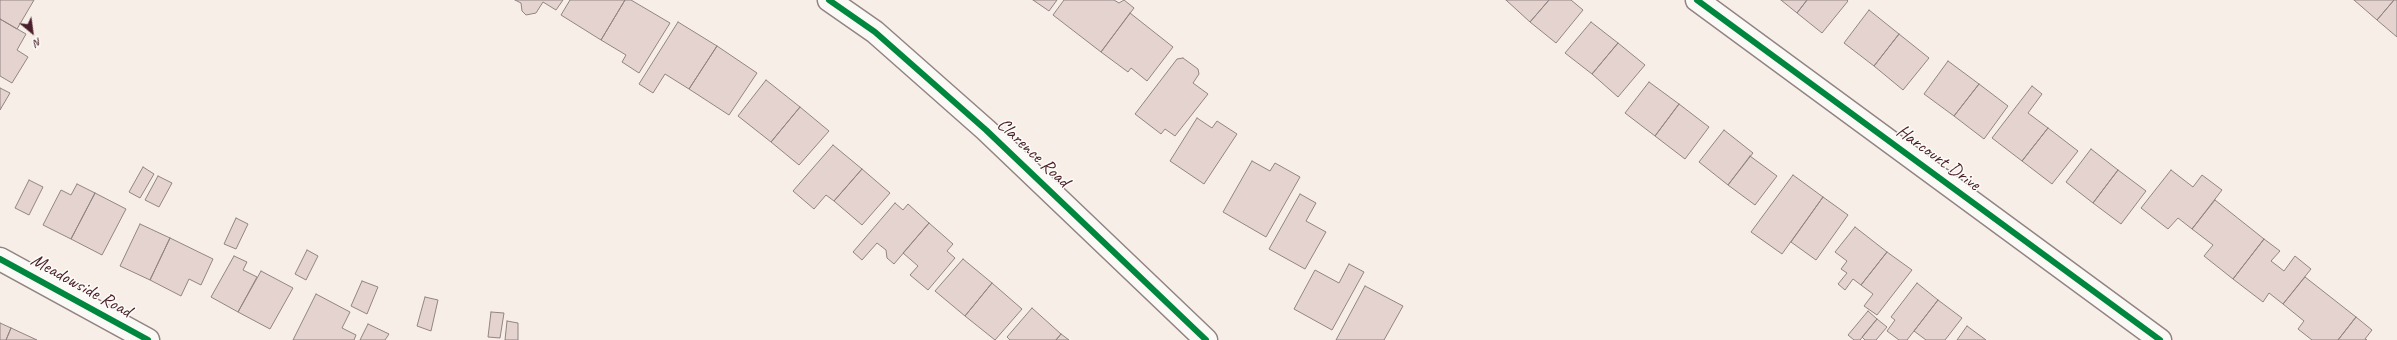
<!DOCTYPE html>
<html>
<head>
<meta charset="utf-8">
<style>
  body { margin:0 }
  #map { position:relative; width:2397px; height:340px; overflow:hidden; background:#f8eee8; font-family:Caveat,sans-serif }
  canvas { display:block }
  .north { position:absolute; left:12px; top:12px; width:40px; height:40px; -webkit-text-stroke:3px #fdfcf7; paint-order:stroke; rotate:151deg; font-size:11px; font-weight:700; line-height:16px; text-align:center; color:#4a1f2b }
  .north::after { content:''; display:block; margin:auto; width:14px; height:18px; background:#4a1f2b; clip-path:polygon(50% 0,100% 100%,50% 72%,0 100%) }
</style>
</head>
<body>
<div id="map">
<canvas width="2397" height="340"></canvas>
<div class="north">N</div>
</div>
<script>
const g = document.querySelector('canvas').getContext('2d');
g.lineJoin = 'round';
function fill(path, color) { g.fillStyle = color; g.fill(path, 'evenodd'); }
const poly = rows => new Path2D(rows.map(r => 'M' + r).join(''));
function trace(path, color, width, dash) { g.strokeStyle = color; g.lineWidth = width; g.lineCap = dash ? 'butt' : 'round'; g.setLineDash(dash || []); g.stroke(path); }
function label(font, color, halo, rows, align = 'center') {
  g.font = font + ' Caveat,sans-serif'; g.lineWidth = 3; g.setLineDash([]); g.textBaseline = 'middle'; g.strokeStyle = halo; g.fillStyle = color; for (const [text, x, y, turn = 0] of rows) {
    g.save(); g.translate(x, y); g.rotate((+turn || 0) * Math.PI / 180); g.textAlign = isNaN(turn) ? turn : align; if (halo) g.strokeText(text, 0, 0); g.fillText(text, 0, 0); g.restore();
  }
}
const building = poly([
  [0,0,34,0,17,29,0,19,0,0],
  [515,0,563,0,556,10,543,2,536,13,526,15,522,11,521,3,515,0],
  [570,0,625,0,601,40,561,15,570,0],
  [625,0,631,0,670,23,639,73,622,62,626,55,601,40,625,0],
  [1033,0,1057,0,1049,11,1033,0],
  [1064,0,1114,0,1119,3,1124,0,1134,8,1101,52,1053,15,1064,0],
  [1506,0,1549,0,1530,22,1506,0],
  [1549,0,1571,0,1583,10,1556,43,1530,22,1549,0],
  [1781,0,1807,0,1797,13,1781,0],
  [1807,0,1847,0,1848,1,1822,33,1797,13,1807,0],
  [2354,0,2394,0,2377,20,2354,0],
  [2394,0,2397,0,2397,37,2377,20,2394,0],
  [1869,10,1899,34,1874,66,1844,43,1869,10],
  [1130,13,1173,47,1147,81,1131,68,1128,72,1101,52,1130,13],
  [0,19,26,34,17,50,28,57,12,83,0,76,0,19],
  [678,22,717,46,689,89,665,74,653,93,639,84,678,22],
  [1591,22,1618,43,1592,74,1565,53,1591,22],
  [1899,34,1929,58,1903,90,1874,66,1899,34],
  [1618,43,1645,65,1618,97,1592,74,1618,43],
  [717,46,757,73,729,115,689,89,717,46],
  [1183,58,1198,69,1199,74,1193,83,1208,94,1175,136,1165,129,1161,134,1135,114,1177,59,1183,58],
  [1948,61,1979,84,1954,116,1924,94,1948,61],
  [766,80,800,107,771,142,738,116,766,80],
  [1649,82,1679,104,1655,136,1625,113,1649,82],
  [1979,84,2008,106,1984,139,1954,116,1979,84],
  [2032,86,2042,94,2028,113,2048,128,2022,161,1992,138,2032,86],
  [0,88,10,93,0,110,0,88],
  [1679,104,1709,127,1685,159,1655,136,1679,104],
  [800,107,829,131,799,165,771,142,800,107],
  [1197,118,1212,128,1217,121,1237,134,1204,184,1170,161,1197,118],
  [2048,128,2078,151,2052,184,2022,161,2048,128],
  [1724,130,1753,153,1728,185,1699,162,1724,130],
  [833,145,862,169,834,201,826,195,814,209,793,191,833,145],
  [2091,149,2118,170,2093,203,2066,182,2091,149],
  [1750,156,1777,176,1755,205,1728,185,1750,156],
  [1252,161,1270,171,1275,163,1300,177,1266,237,1223,212,1252,161],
  [143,167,154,174,140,198,129,192,143,167],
  [862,169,890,193,862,225,834,201,862,169],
  [2118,170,2146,191,2121,224,2093,203,2118,170],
  [2171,170,2193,187,2202,175,2222,190,2192,229,2178,218,2168,229,2141,208,2171,170],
  [1793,175,1823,197,1782,254,1751,232,1793,175],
  [158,176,172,183,159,207,145,200,158,176],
  [29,180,43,187,29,215,15,208,29,180],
  [77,184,95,193,71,239,43,225,61,190,71,195,77,184],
  [95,193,126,209,102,255,71,239,95,193],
  [1300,194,1316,203,1306,221,1326,232,1305,269,1269,249,1300,194],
  [1823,197,1848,215,1816,260,1791,242,1823,197],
  [2215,200,2264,239,2233,279,2204,256,2213,245,2192,229,2215,200],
  [895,203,903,210,908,204,929,223,894,264,887,258,886,250,877,243,862,260,853,252,895,203],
  [236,218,248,224,236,249,224,244,236,218],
  [929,223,953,244,947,251,955,258,928,290,910,275,918,266,903,253,929,223],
  [140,224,170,238,150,280,120,266,140,224],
  [1855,227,1887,252,1861,285,1853,279,1845,290,1838,284,1847,273,1841,269,1847,261,1835,252,1855,227],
  [170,238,213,259,201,285,189,279,181,296,150,280,170,238],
  [2264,239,2280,251,2271,261,2284,271,2295,256,2311,269,2283,304,2269,293,2263,302,2233,279,2264,239],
  [307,250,318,256,306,280,295,274,307,250],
  [1887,252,1912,270,1877,315,1864,306,1873,294,1861,285,1887,252],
  [234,256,247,262,243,270,257,277,238,312,211,297,234,256],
  [963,259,992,283,965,316,935,291,963,259],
  [1349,264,1364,272,1332,330,1294,309,1315,270,1339,283,1349,264],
  [261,271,293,288,270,329,238,312,261,271],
  [2305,277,2356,317,2338,340,2312,340,2298,329,2304,321,2283,304,2305,277],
  [362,281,378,287,367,314,351,306,362,281],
  [992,283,1022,309,995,340,965,316,992,283],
  [1917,283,1938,300,1907,340,1899,340,1887,331,1895,320,1891,317,1917,283],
  [1365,286,1403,306,1384,340,1336,340,1365,286],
  [316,294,350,312,342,328,356,335,354,340,293,340,316,294],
  [425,297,438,300,431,331,417,326,425,297],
  [1938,300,1962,318,1945,340,1926,340,1914,331,1938,300],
  [1032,308,1061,334,1056,340,1010,340,1007,337,1032,308],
  [1868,311,1877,319,1860,340,1854,340,1848,335,1868,311],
  [491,312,504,313,500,338,488,337,491,312],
  [2356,317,2372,330,2365,339,2367,340,2338,340,2356,317],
  [1877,319,1887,327,1876,340,1865,340,1862,337,1877,319],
  [507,321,518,323,518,340,505,340,507,321],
  [0,323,11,328,6,340,0,340,0,323],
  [368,324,389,334,385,340,360,340,368,324],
  [1967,326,1986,340,1957,340,1967,326],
  [11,328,37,340,6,340,11,328],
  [1061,334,1069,340,1056,340,1061,334]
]);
fill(building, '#e4d3ce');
trace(building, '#918483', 1);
const minor = poly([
  [1697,0,2160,340],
  [0,259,148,340]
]);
const tertiary = poly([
  [829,0,875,32,986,130,1206,340]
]);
trace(minor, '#918483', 25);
trace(tertiary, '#918483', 25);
trace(minor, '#fbf9f6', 22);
trace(tertiary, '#fbf9f6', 22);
trace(poly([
  [829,0,875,32,986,130,1206,340],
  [1697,0,2160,340],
  [0,259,148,340]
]), '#00873e', 6);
label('19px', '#4a1f2b', '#fdfcf7', [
  ["Clarence Road",1033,153,43],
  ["Harcourt Drive",1938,158,36],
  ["Meadowside Road",81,286,29]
]);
</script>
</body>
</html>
